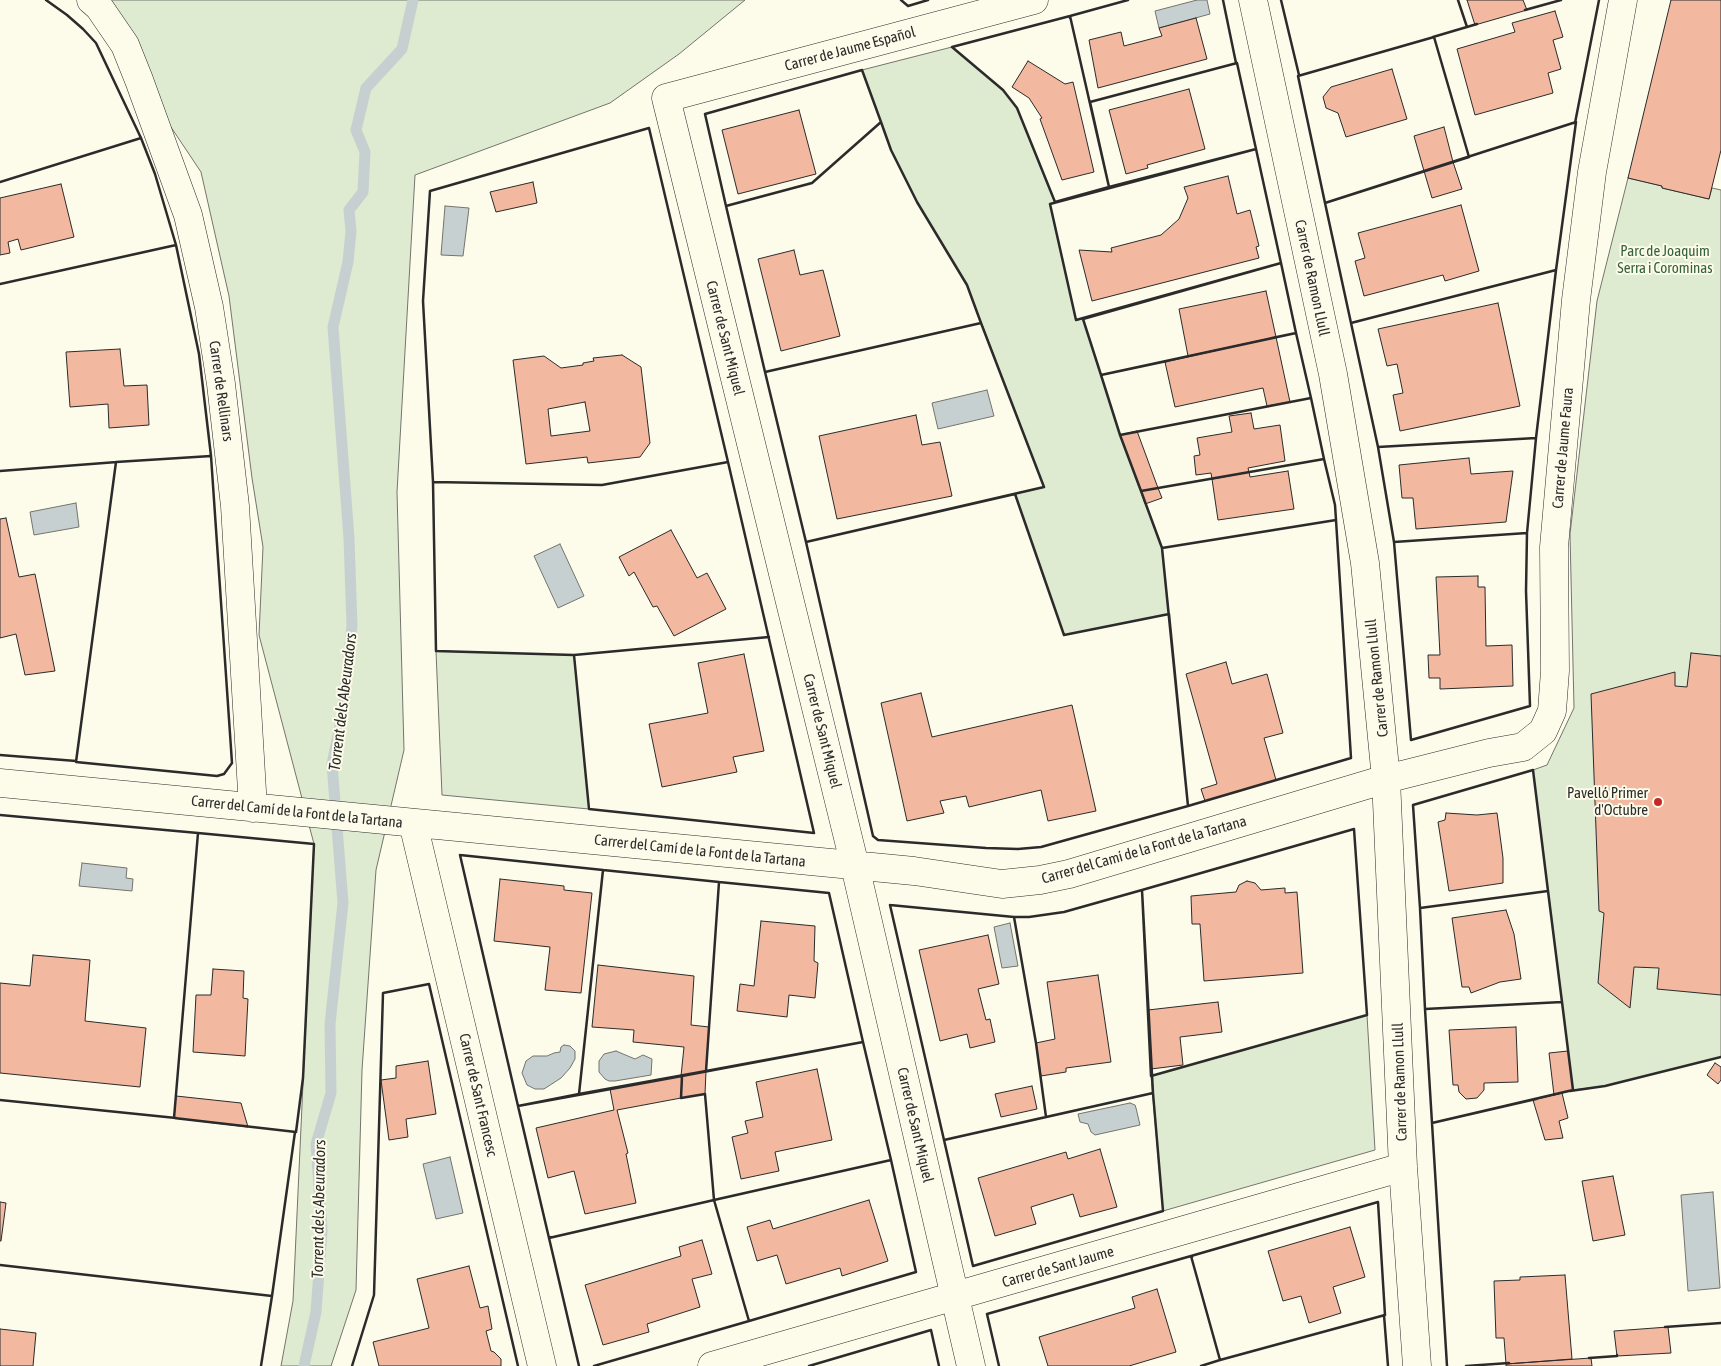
<!DOCTYPE html>
<html>
<head>
<meta charset="utf-8">
<style>
  body { margin:0 }
  canvas { display:block; background:#fdfbea }
</style>
</head>
<body>
<canvas width="1721" height="1366"></canvas>
<script>
const g = document.querySelector('canvas').getContext('2d');
g.lineJoin = 'round';
function fill(path, color) { g.fillStyle = color; g.fill(path, 'evenodd'); }
const poly = rows => new Path2D(rows.map(r => 'M' + r).join(''));
function trace(path, color, width, dash) { g.strokeStyle = color; g.lineWidth = width; g.lineCap = dash ? 'butt' : 'round'; g.setLineDash(dash || []); g.stroke(path); }
function label(font, color, halo, rows, align = 'center') {
  g.font = font + ' "Asap Condensed",sans-serif'; g.lineWidth = 4; g.setLineDash([]); g.textBaseline = 'middle'; g.strokeStyle = halo; g.fillStyle = color; for (const [text, x, y, turn = 0] of rows) {
    g.save(); g.translate(x, y); g.rotate((+turn || 0) * Math.PI / 180); g.textAlign = isNaN(turn) ? turn : align; if (halo) g.strokeText(text, 0, 0); g.fillText(text, 0, 0); g.restore();
  }
}
const green = poly([
  [86,0,745,0,679,54,610,103,415,175,397,492,404,750,376,870,362,1070,356,1290,331,1366,281,1366,293,1301,314,844,259,635,263,547,252,478,229,296,201,172,86,0],
  [952,47,1003,90,1017,108,1055,202,1050,204,1076,320,1083,319,1120,435,1162,548,1169,614,1064,635,1015,494,1044,487,967,285,917,202,891,150,862,70,952,47],
  [1628,178,1662,186,1662,188,1709,199,1712,188,1721,190,1721,1057,1605,1086,1573,1090,1533,770,1547,765,1574,708,1570,534,1597,301,1628,178],
  [436,651,574,655,589,809,442,795,436,651],
  [1367,1015,1375,1150,1163,1211,1151,1076,1367,1015]
]);
fill(green, '#deebd1');
trace(green, '#74746e', 1);
const water = poly([
  [1197,0,1207,0,1210,14,1159,28,1155,11,1197,0],
  [445,206,469,208,463,256,441,255,445,206],
  [987,390,994,416,938,429,932,403,987,390],
  [76,503,79,527,34,535,30,512,76,503],
  [560,544,584,596,558,608,534,556,560,544],
  [82,863,127,868,126,878,133,879,132,891,79,886,82,863],
  [1010,923,1018,966,1002,968,994,927,1010,923],
  [564,1045,570,1046,575,1051,575,1059,570,1068,561,1078,544,1089,535,1089,527,1085,522,1073,526,1061,533,1056,547,1056,554,1053,560,1052,561,1047,564,1045],
  [616,1051,635,1059,643,1055,652,1059,651,1075,615,1081,609,1081,605,1079,599,1072,599,1061,604,1054,616,1051],
  [1130,1103,1135,1105,1136,1108,1140,1125,1095,1135,1091,1132,1088,1124,1080,1122,1078,1114,1130,1103],
  [450,1157,463,1213,436,1219,423,1164,450,1157],
  [1713,1192,1720,1288,1688,1291,1681,1195,1713,1192]
]);
fill(water, '#c7d0d0');
trace(water, '#74746e', 1);
trace(poly([
  [304,1366,316,1312,322,1231,316,1144,331,1093,330,1024,343,903,332,764,343,711,352,626,349,538,333,327,348,262,351,231,349,210,363,192,365,152,356,130,366,88,402,49,413,0]
]), '#c7d0d0', 11);
const building = poly([
  [1467,0,1523,0,1527,10,1475,25,1467,0],
  [1671,0,1721,0,1721,150,1709,199,1662,188,1662,186,1628,178,1671,0],
  [1555,11,1563,37,1553,40,1561,69,1548,73,1553,93,1475,115,1457,49,1515,32,1512,23,1555,11],
  [1196,18,1207,59,1098,88,1089,40,1121,32,1124,46,1162,36,1159,28,1196,18],
  [1028,61,1065,84,1073,82,1094,172,1062,180,1040,119,1042,118,1029,98,1012,87,1028,61],
  [1392,69,1407,119,1346,137,1338,113,1326,108,1323,97,1331,87,1392,69],
  [1189,89,1205,149,1147,165,1148,168,1126,174,1109,110,1189,89],
  [799,110,816,174,738,194,722,130,799,110],
  [1444,127,1453,162,1424,171,1414,136,1444,127],
  [1453,162,1462,189,1432,198,1424,171,1453,162],
  [1228,176,1237,214,1250,210,1259,246,1256,247,1259,258,1092,301,1079,250,1112,252,1111,248,1161,235,1179,219,1188,198,1184,187,1228,176],
  [533,182,537,203,496,212,490,192,533,182],
  [61,184,74,237,21,250,18,239,8,242,10,253,0,255,0,198,61,184],
  [1461,205,1479,271,1445,281,1443,275,1364,296,1355,261,1365,258,1358,233,1461,205],
  [794,250,800,275,823,270,840,336,781,351,758,259,794,250],
  [1266,291,1276,337,1188,356,1179,309,1266,291],
  [1498,303,1520,406,1400,431,1393,395,1403,393,1397,364,1387,366,1378,329,1498,303],
  [1276,337,1290,402,1267,406,1263,388,1175,407,1165,362,1276,337],
  [120,349,124,386,147,385,149,425,109,428,108,404,70,407,66,352,120,349],
  [622,355,641,367,650,443,640,457,588,463,587,457,526,464,513,360,544,356,561,368,583,365,583,363,594,361,593,358,622,355],
  [585,402,590,431,551,436,548,409,585,402],
  [1251,413,1254,429,1280,425,1285,461,1248,468,1249,472,1212,479,1211,473,1196,475,1194,456,1200,455,1197,438,1232,432,1229,416,1251,413],
  [916,415,922,445,940,442,952,496,837,519,819,436,916,415],
  [1137,431,1158,488,1141,491,1120,435,1137,431],
  [1469,458,1471,474,1513,471,1506,522,1416,529,1413,498,1402,498,1399,465,1469,458],
  [1288,471,1294,509,1218,520,1212,479,1249,472,1250,477,1288,471],
  [1158,488,1162,498,1145,504,1141,491,1158,488],
  [6,518,19,577,35,574,55,671,25,675,16,634,0,638,0,519,6,518],
  [671,530,697,578,707,573,726,609,674,636,657,606,653,607,634,572,629,576,619,557,671,530],
  [1478,576,1478,587,1485,587,1486,646,1512,645,1513,686,1440,689,1440,678,1429,678,1428,655,1440,655,1436,577,1478,576],
  [1691,653,1721,656,1721,995,1657,989,1659,968,1634,967,1630,1008,1598,983,1604,913,1599,911,1591,694,1675,672,1675,686,1687,687,1691,653],
  [744,654,764,751,733,757,737,772,662,787,649,724,708,713,698,663,744,654],
  [1226,662,1232,684,1267,674,1283,733,1264,738,1276,780,1205,801,1201,789,1217,784,1186,674,1226,662],
  [921,693,932,737,1072,705,1096,811,1048,821,1041,790,969,807,966,796,940,801,944,813,907,821,881,703,921,693],
  [1446,813,1477,815,1497,813,1503,858,1503,883,1449,891,1438,822,1445,820,1446,813],
  [500,879,564,886,564,890,592,893,581,993,545,990,550,947,494,941,500,879],
  [1247,881,1255,883,1261,890,1285,888,1285,893,1297,892,1303,973,1204,981,1200,924,1192,924,1191,896,1236,892,1239,885,1247,881],
  [1506,910,1514,934,1521,979,1500,982,1471,993,1469,987,1462,987,1452,918,1506,910],
  [761,921,815,926,814,961,818,963,815,998,789,995,787,1017,737,1011,740,984,754,986,761,921],
  [988,935,999,984,978,989,986,1020,990,1019,995,1042,970,1048,967,1034,940,1041,919,950,988,935],
  [33,955,90,960,85,1021,146,1028,140,1087,0,1073,0,983,30,986,33,955],
  [598,965,694,976,691,1025,709,1027,706,1071,681,1076,684,1047,633,1042,634,1030,592,1027,598,965],
  [213,969,244,971,243,998,248,999,245,1056,193,1052,196,995,211,995,213,969],
  [1098,975,1111,1062,1066,1068,1066,1072,1041,1076,1036,1043,1055,1039,1047,982,1098,975],
  [1218,1002,1222,1032,1180,1037,1183,1065,1151,1069,1148,1010,1218,1002],
  [1516,1027,1518,1082,1484,1083,1484,1090,1477,1098,1466,1099,1459,1092,1458,1085,1453,1085,1449,1030,1516,1027],
  [1568,1051,1573,1090,1554,1095,1549,1053,1568,1051],
  [428,1061,436,1114,406,1119,408,1137,389,1140,381,1080,396,1078,396,1066,428,1061],
  [1715,1063,1721,1067,1721,1080,1718,1084,1707,1075,1715,1063],
  [817,1069,832,1140,775,1152,779,1171,741,1179,732,1137,748,1133,745,1121,763,1117,756,1082,817,1069],
  [706,1071,705,1094,681,1098,682,1076,706,1071],
  [681,1076,682,1076,681,1098,617,1110,628,1153,626,1154,636,1203,585,1214,574,1171,548,1178,536,1128,614,1110,610,1089,681,1076],
  [1032,1086,1037,1109,1001,1117,995,1094,1032,1086],
  [1562,1093,1568,1118,1559,1121,1563,1138,1545,1140,1533,1100,1562,1093],
  [176,1096,241,1103,248,1127,174,1118,176,1096],
  [1100,1149,1117,1207,1080,1217,1073,1194,1031,1207,1036,1224,995,1236,978,1178,1066,1152,1068,1159,1100,1149],
  [1613,1176,1625,1235,1593,1241,1582,1181,1613,1176],
  [869,1200,888,1261,842,1276,840,1268,786,1284,777,1255,757,1261,747,1227,770,1220,773,1229,869,1200],
  [0,1202,6,1203,1,1241,0,1241,0,1202],
  [1350,1227,1365,1277,1333,1287,1341,1313,1309,1323,1301,1296,1283,1301,1268,1251,1350,1227],
  [702,1240,712,1274,692,1279,700,1307,647,1324,649,1332,603,1345,585,1285,681,1256,679,1247,702,1240],
  [469,1266,480,1308,488,1306,492,1329,486,1331,491,1351,494,1352,501,1359,501,1366,379,1366,373,1342,429,1328,417,1279,469,1266],
  [1565,1275,1572,1359,1506,1364,1504,1338,1496,1338,1494,1281,1520,1280,1520,1277,1565,1275],
  [1157,1289,1176,1352,1129,1366,1048,1366,1039,1337,1135,1308,1132,1297,1157,1289],
  [1668,1327,1671,1353,1617,1356,1614,1331,1668,1327],
  [0,1329,36,1333,33,1366,0,1366,0,1329],
  [1591,1358,1592,1366,1506,1366,1506,1364,1591,1358]
]);
fill(building, '#f2b8a0');
trace(building, '#2b2b2b', 1);
const street = poly([
  [91,0,99,7,125,45,139,80,188,215,209,307,221,384,235,506,253,808],
  [1253,0,1333,374,1365,563,1386,779,1403,1167,1417,1366],
  [0,783,914,871,1002,884,1040,880,1069,874,1386,779,1489,753,1523,747,1543,731,1552,711,1555,671,1554,547,1576,300,1592,172,1623,0],
  [413,823,542,1366],
  [712,1366,1403,1167],
  [971,1366,855,866,666,98,1034,0]
]);
trace(street, '#2b2b2b', 29);
trace(street, '#fdfbea', 28);
trace(poly([
  [46,0,67,15,83,29,96,43,141,138],
  [901,0,908,6,928,0],
  [1223,0,1236,63],
  [1281,0,1299,75],
  [1458,0,1467,27],
  [1525,10,1561,0],
  [1070,16,1109,187,1055,202,1017,108,1003,90,952,47,1070,16],
  [1070,18,1070,16,1128,0],
  [1433,37,1477,24],
  [1434,37,1469,157,1325,203,1298,76,1434,37],
  [1237,63,1256,149,1109,187,1090,102,1237,63],
  [862,70,881,122,812,183,726,206,705,114,862,70],
  [881,122,891,150,917,202,967,285,981,323,765,372,726,206,812,183,881,122],
  [1576,122,1556,270,1351,323,1325,203,1576,122],
  [1575,123,1599,0],
  [649,128,728,462,602,485,433,482,423,301,430,191,649,128],
  [0,182,141,138,155,174,176,245],
  [0,284,176,245,199,354,211,456,209,456],
  [1083,319,1101,375,1167,361],
  [1083,319,1281,263,1256,149,1050,204,1076,320,1281,263,1296,333,1272,338],
  [981,323,1044,487,806,542,765,372,981,323],
  [1296,333,1311,398,1120,435,1101,375,1296,333],
  [1311,398,1324,459,1141,491,1120,435,1311,398],
  [1378,447,1536,438,1527,533,1394,542,1378,447,1351,323,1556,270,1536,438,1378,447],
  [211,456,232,763,224,774,217,776,76,762,116,462,211,456],
  [1324,459,1335,505,1336,520,1162,548,1141,491,1324,459],
  [0,471,117,462],
  [1015,494,1064,635,1169,614,1188,806,1041,847,1018,849,986,848,878,840,873,836,806,542,1015,494],
  [1336,520,1351,758,1188,806,1162,548,1336,520],
  [1527,533,1526,591,1530,706,1411,740,1394,542,1527,533],
  [769,637,574,655,436,651,433,482,602,485,728,462,814,833,589,809,574,655,769,637],
  [0,755,76,761],
  [1533,770,1548,891,1420,908,1413,805,1533,770],
  [0,815,198,833,198,834],
  [1354,829,1367,1015,1151,1076,1142,890,1354,829],
  [198,833,314,844,303,1078,296,1132,174,1118,198,833],
  [460,855,603,870,579,1094,518,1106,460,855],
  [603,870,719,882,706,1071,579,1094,603,870],
  [719,882,829,893,863,1042,706,1071,719,882],
  [1142,890,1153,1093,1046,1117,1036,1043,1014,917,1029,917,1064,912,1142,890],
  [1548,891,1562,1002,1425,1009,1420,908,1548,891],
  [890,905,1014,917,1036,1043,1046,1117,944,1140,890,905],
  [1562,1002,1573,1090,1432,1123,1425,1009,1562,1002],
  [863,1042,891,1160,714,1200,705,1094,681,1098,682,1076,863,1042],
  [682,1076,681,1098,705,1094,714,1200,549,1238,518,1106,682,1076],
  [1570,1091,1605,1086,1721,1057],
  [1153,1093,1163,1211,973,1266,944,1140,1153,1093],
  [0,1100,176,1118],
  [891,1160,916,1272,749,1321,714,1200,891,1160],
  [1378,1202,1385,1315,1220,1360,1191,1256,1378,1202],
  [551,1237,549,1238,579,1366],
  [0,1265,272,1296,295,1132],
  [1384,1315,1388,1366],
  [1665,1327,1721,1323],
  [1589,1358,1617,1356,1617,1355],
  [261,1366,272,1296,271,1296],
  [352,1366,374,1295,383,993,429,984,518,1366],
  [594,1366,749,1321],
  [809,1366,931,1330,939,1366],
  [999,1366,987,1314,1191,1256,1192,1257],
  [1201,1366,1220,1360,1220,1359],
  [1447,1366,1432,1123,1536,1099],
  [1466,1366,1509,1363]
]), '#2b2b2b', 2.5);
for (const [x, y, r, color] of [
  [1658,802,5,"#c62828"]
]) { const dot = new Path2D(); dot.arc(x, y, r, 0, 2 * Math.PI); g.fillStyle = color; g.fill(dot); trace(dot, '#fdfbea', 2); }
label('15px', '#2b2b2b', '#fdfbea', [
  ["Carrer de Jaume Español",850,49,-15],
  ["Carrer de Ramon Llull",1312,278,78],
  ["Carrer de Sant Miquel",725,338,76],
  ["Carrer de Rellinars",221,391,82],
  ["Carrer de Jaume Faura",1563,448,-85],
  ["Carrer de Ramon Llull",1377,678,-96],
  ["Carrer de Sant Miquel",822,731,76],
  ["Carrer del Camí de la Font de la Tartana",297,812,6],
  ["Carrer del Camí de la Font de la Tartana",1144,850,-16],
  ["Carrer del Camí de la Font de la Tartana",700,851,6],
  ["Carrer de Ramon Llull",1400,1082,-92],
  ["Carrer de Sant Francesc",478,1095,77],
  ["Carrer de Sant Miquel",915,1125,77],
  ["Carrer de Sant Jaume",1058,1267,-16]
]);
label('15px', '#34623c', '#fdfbea', [
  ["Parc de Joaquim",1665,251],
  ["Serra i Corominas",1665,268]
]);
label('15px', '#2b2b2b', '#fdfbea', [
  ["Pavelló Primer",1648,793],
  ["d'Octubre",1648,810]
], 'right');
label('italic 16px', '#2b2b2b', '#fdfbea', [
  ["Torrent dels Abeuradors",343,702,-83],
  ["Torrent dels Abeuradors",319,1209,-89]
]);
</script>
</body>
</html>
